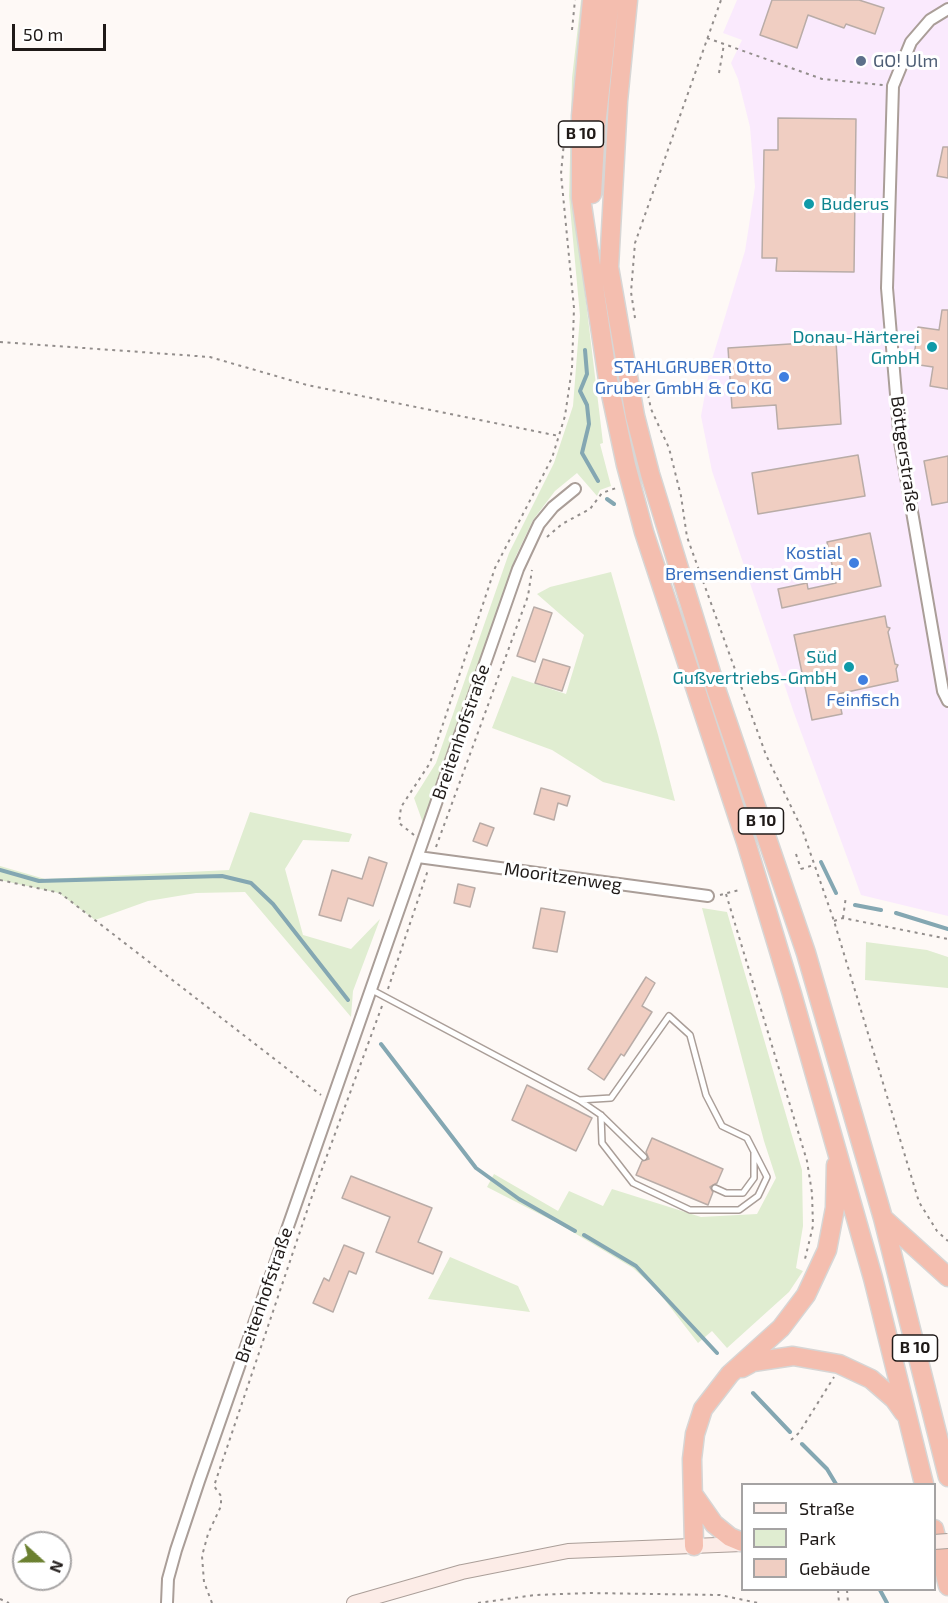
<!DOCTYPE html>
<html>
<head>
<meta charset="utf-8">
<style>
  body { margin:0 }
  #map { position:relative; width:948px; height:1603px; overflow:hidden; background:#fef9f6; font-family:"Exo 2",sans-serif }
  canvas { display:block }
  .legend { position:absolute; left:741px; top:1483px; width:195px; height:108px; box-sizing:border-box; background:#fff; border:2px solid #a5a3a3; margin:0; padding:8px 10px; list-style:none; font-size:18px; color:#1f1a18 }
  .legend li { display:flex; align-items:center; gap:12px; height:30px }
  .legend b { width:30px; border:2px solid #a5a3a3 }
  .north { position:absolute; left:12px; top:1531px; width:60px; height:60px; box-sizing:border-box; background:#fff; border:2px solid #a5a3a3; border-radius:50%; rotate:111deg; font-size:16px; font-weight:700; line-height:24px; text-align:center; color:#1f1a18 }
  .north::after { content:''; display:block; margin:auto; width:21px; height:27px; background:#6b8030; clip-path:polygon(50% 0,100% 100%,50% 72%,0 100%) }
  .scale { position:absolute; left:12px; top:24px; width:94px; height:27px; box-sizing:border-box; border:3px solid #1f1a18; border-top:0; padding-left:8px; font-size:18px; line-height:21px; white-space:nowrap; color:#1f1a18; -webkit-text-stroke:4px #fff; paint-order:stroke }
</style>
</head>
<body>
<div id="map">
<canvas width="948" height="1603"></canvas>
<ul class="legend">
<li><b style="height:8px;background:#fcece7"></b>Straße</li>
<li><b style="height:16px;background:#e0edd1"></b>Park</li>
<li><b style="height:16px;background:#f0cec2"></b>Gebäude</li>
</ul>
<div class="north">N</div>
<div class="scale">50 m</div>
</div>
<script>
const g = document.querySelector('canvas').getContext('2d');
g.lineJoin = 'round';
function fill(path, color) { g.fillStyle = color; g.fill(path, 'evenodd'); }
const poly = rows => new Path2D(rows.map(r => 'M' + r).join(''));
function trace(path, color, width, dash) { g.strokeStyle = color; g.lineWidth = width; g.lineCap = dash ? 'butt' : 'round'; g.setLineDash(dash || []); g.stroke(path); }
function label(font, color, halo, rows, align = 'center') {
  g.font = font + ' "Exo 2",sans-serif'; g.lineWidth = 6; g.setLineDash([]); g.textBaseline = 'middle'; g.strokeStyle = halo; g.fillStyle = color; for (const [text, x, y, turn = 0] of rows) {
    g.save(); g.translate(x, y); g.rotate((+turn || 0) * Math.PI / 180); g.textAlign = isNaN(turn) ? turn : align; if (halo) g.strokeText(text, 0, 0); g.fillText(text, 0, 0); g.restore();
  }
}
fill(poly([
  [737,0,948,0,948,916,861,895,794,713,712,471,701,416,710,366,745,251,755,187,750,127,738,79,731,63,742,40,723,33]
]), '#faeafd');
fill(poly([
  [581,0,587,0,581,260,603,443,600,444,611,486,600,490,597,496,577,473,555,491,533,520,516,556,423,823,414,798,436,763,509,553,554,463,573,406,580,316,569,196,572,78],
  [611,572,658,735,675,801,603,782,552,750,492,728,512,676,566,694,584,635,537,594,550,587],
  [250,812,352,834,349,842,303,840,285,869,303,935,351,949,380,919,353,991,351,1017,245,892,196,893,148,901,95,920,59,893,0,880,0,866,45,879,229,870],
  [702,908,727,912,802,1170,803,1226,796,1268,803,1271,789,1292,727,1348,712,1331,698,1343,657,1290,633,1268,561,1225,487,1187,494,1174,558,1211,569,1191,603,1206,612,1189,701,1217,757,1214,776,1178,764,1141],
  [866,942,927,950,948,957,948,988,865,980],
  [450,1257,518,1286,530,1312,428,1299]
]), '#e0edd1');
trace(poly([
  [585,350,587,374,580,391,587,405,589,424,582,453,598,481],
  [607,499,614,504],
  [821,862,836,893],
  [0,870,39,881,222,876,251,883,273,904,348,1000],
  [855,905,881,910],
  [896,913,948,929],
  [381,1044,476,1168,519,1199,575,1231],
  [584,1235,636,1266,717,1353],
  [753,1393,790,1432],
  [802,1444,827,1469,836,1484],
  [880,1590,887,1603]
]), '#84a7b2', 4);
const building = poly([
  [772,0,859,0,884,8,875,34,846,24,844,28,808,15,797,48,760,35,772,0],
  [778,118,856,119,854,272,776,271,777,258,762,258,764,150,778,150,778,118],
  [943,147,948,147,948,178,937,176,943,147],
  [942,310,948,310,948,389,930,386,933,367,913,364,918,327,939,330,942,310],
  [836,341,841,424,778,429,776,405,732,408,728,348,836,341],
  [858,455,865,496,758,514,752,473,858,455],
  [948,456,948,502,932,505,924,461,948,456],
  [870,533,881,586,782,608,778,589,807,583,808,589,836,583,827,542,870,533],
  [534,607,552,613,535,662,517,656,534,607],
  [885,616,887,627,890,628,888,632,895,664,898,665,896,669,898,681,838,694,842,714,812,720,794,635,885,616],
  [543,659,570,667,562,691,535,683,543,659],
  [541,788,570,796,567,806,558,803,554,820,534,814,541,788],
  [480,823,494,828,487,846,473,841,480,823],
  [369,857,387,863,373,906,348,898,341,921,319,915,332,870,362,879,369,857],
  [458,884,475,888,470,907,454,903,458,884],
  [541,908,565,912,557,952,533,948,541,908],
  [646,977,655,983,642,1006,652,1012,624,1056,621,1054,604,1080,588,1069,646,977],
  [527,1085,592,1118,576,1151,512,1120,527,1085],
  [652,1138,723,1169,717,1183,710,1187,713,1192,708,1205,636,1175,642,1161,649,1159,646,1152,652,1138],
  [351,1176,432,1208,418,1242,442,1252,433,1274,376,1252,390,1217,342,1198,351,1176],
  [344,1245,364,1253,356,1274,349,1271,333,1312,313,1303,324,1278,329,1281,344,1245]
]);
fill(building, '#f0cec2');
trace(building, '#b9aca7', 1.5);
const lane = poly([
  [372,990,579,1100,601,1115,644,1157],
  [579,1100,611,1098,669,1016,690,1035,706,1095,722,1126,747,1138,767,1177,758,1196,739,1210,690,1210,633,1183,602,1143,601,1115],
  [715,1188,726,1193,743,1193,754,1178,754,1153]
]);
const street = poly([
  [948,9,930,20,911,42,893,86,887,288,900,442,943,691,948,701],
  [418,857,708,896],
  [167,1603,168,1579,176,1550,199,1481,518,569,539,524,553,507,575,489]
]);
const secondary = poly([
  [354,1603,462,1572,568,1551,742,1544]
]);
const highway = poly([
  [592,0,581,116,581,198,608,380,626,465,644,532,746,842,792,994,873,1278,924,1484],
  [628,0,618,101,609,267,635,416,650,474,716,689,806,953,883,1218,948,1477],
  [592,194,596,126,610,0],
  [883,1218,948,1277],
  [742,1368,753,1362,793,1356,839,1364,871,1379,894,1399,904,1413],
  [693,1494,714,1524,730,1537,742,1542],
  [934,1529,948,1586],
  [694,1546,692,1459,695,1434,703,1409,730,1374,781,1328,806,1295,827,1250,835,1208,836,1165]
]);
trace(lane, '#aa9e98', 8);
trace(street, '#aa9e98', 14);
trace(secondary, '#aa9e98', 16);
trace(highway, '#d7d6d5', 21);
trace(poly([
  [572,30,575,0],
  [707,38,822,79,883,85],
  [719,73,724,44],
  [635,318,631,292,635,243,721,0],
  [0,342,210,357,307,385,559,436],
  [648,395,651,409,669,448,681,496,687,537,766,755,802,829,834,921,919,1202,937,1231,948,1241],
  [547,537,562,524,590,509,602,493,616,488],
  [414,835,399,823,401,807,430,763,495,568,552,458,565,416,572,368,574,308,561,174,565,131],
  [436,847,528,596,532,570],
  [796,854,801,869],
  [801,869,814,865],
  [0,880,60,893,321,1095],
  [726,894,807,1161,812,1193,813,1226,805,1259],
  [720,895,739,890],
  [843,918,846,896],
  [834,921,843,918,948,939],
  [388,989,428,870],
  [791,1440,799,1433,834,1377],
  [838,1590,839,1603],
  [847,1590,848,1603],
  [0,1599,9,1603],
  [212,1603,204,1582,202,1556,208,1534,221,1506,221,1496,214,1486,311,1199,382,1006],
  [478,1603,535,1595,589,1593,720,1595,758,1603]
]), '#938e8c', 2, [3, 4.5]);
trace(lane, '#fff', 5);
trace(street, '#fff', 10);
trace(secondary, '#fcece7', 14);
trace(highway, '#f4beaf', 18);
const secondaryBridge = poly([
  [934,1542,948,1541]
]);
trace(secondaryBridge, '#aa9e98', 16, []);
trace(secondaryBridge, '#fcece7', 14);
for (const [x, y, r, color] of [
  [861,61,6,"#5c6f8a"],
  [809,204,6,"#0f9aa8"],
  [932,347,6,"#0f9aa8"],
  [784,377,6,"#3f7fe0"],
  [854,563,6,"#3f7fe0"],
  [849,667,6,"#0f9aa8"],
  [863,680,6,"#3f7fe0"]
]) { const dot = new Path2D(); dot.arc(x, y, r, 0, 2 * Math.PI); g.fillStyle = color; g.fill(dot); trace(dot, '#fff', 2); }
for (const [x, y, w] of [
  [581,134,45],
  [761,821,45],
  [915,1348,45]
]) { const box = new Path2D(); box.roundRect(x - w / 2, y - 13, w, 26, 4.5); g.fillStyle = '#fff'; g.fill(box); trace(box, '#1f1a18', 1.5); }
label('bold 16px', '#1f1a18', null, [
  ["B 10",581,134],
  ["B 10",761,821],
  ["B 10",915,1348]
]);
label('18px', '#4e5e75', '#fff', [
  ["GO! Ulm",873,61]
], 'left');
label('18px', '#0d838f', '#fff', [
  ["Buderus",821,204,"left"],
  ["Donau-Härterei",920,337],
  ["GmbH",920,358],
  ["Süd",837,657],
  ["Gußvertriebs-GmbH",837,678]
], 'right');
label('18px', '#366cbe', '#fff', [
  ["STAHLGRUBER Otto",772,367],
  ["Gruber GmbH & Co KG",772,388],
  ["Kostial",842,553],
  ["Bremsendienst GmbH",842,574],
  ["Feinfisch",863,700,"center"]
], 'right');
label('18px', '#1f1a18', '#fff', [
  ["Böttgerstraße",905,454,82],
  ["Breitenhofstraße",461,732,-71],
  ["Mooritzenweg",563,877,8],
  ["Breitenhofstraße",264,1295,-71]
]);
</script>
</body>
</html>
